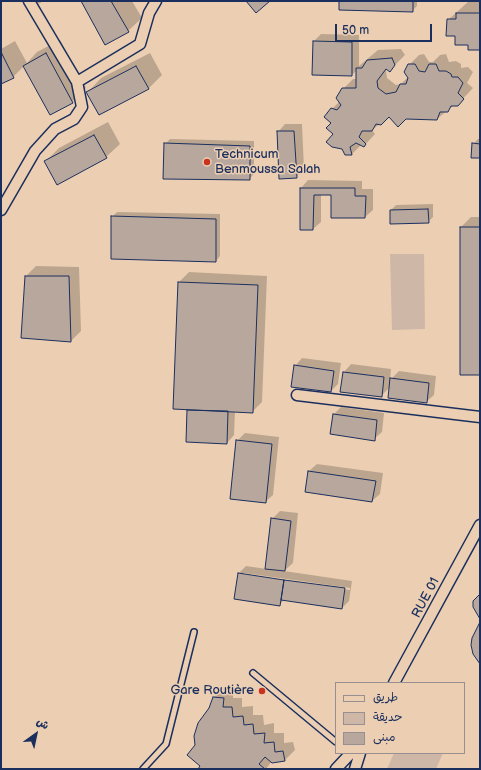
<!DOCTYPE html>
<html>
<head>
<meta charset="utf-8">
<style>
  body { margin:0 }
  #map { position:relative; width:481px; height:770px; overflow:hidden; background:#eccfb2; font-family:"Balsamiq Sans","Playpen Sans Arabic",sans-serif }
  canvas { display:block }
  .frame { position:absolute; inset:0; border:2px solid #1b2f5e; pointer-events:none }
  .legend { position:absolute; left:335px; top:682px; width:130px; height:72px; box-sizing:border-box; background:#eccfb2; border:1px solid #988f90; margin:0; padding:5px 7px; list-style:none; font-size:12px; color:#1b2f5e }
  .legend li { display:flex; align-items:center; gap:8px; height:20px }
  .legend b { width:20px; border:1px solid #988f90 }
  .north { position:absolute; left:16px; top:714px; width:40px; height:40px; -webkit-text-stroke:3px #eccfb2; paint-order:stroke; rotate:33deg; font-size:11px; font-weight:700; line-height:16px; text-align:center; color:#1b2f5e }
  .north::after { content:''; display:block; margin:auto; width:14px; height:18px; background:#1b2f5e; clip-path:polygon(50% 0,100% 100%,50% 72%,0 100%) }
  .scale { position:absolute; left:335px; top:24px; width:97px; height:18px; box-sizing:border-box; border:2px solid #1b2f5e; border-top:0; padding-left:5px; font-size:12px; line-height:14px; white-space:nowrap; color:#1b2f5e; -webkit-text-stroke:3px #eccfb2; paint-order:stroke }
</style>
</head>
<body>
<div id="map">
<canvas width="481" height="770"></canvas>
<div class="frame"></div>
<ul class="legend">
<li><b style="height:5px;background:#eccfb2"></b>طريق</li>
<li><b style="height:11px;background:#ceb7a6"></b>حديقة</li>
<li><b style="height:11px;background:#b8a79d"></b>مبنى</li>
</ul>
<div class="north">ش</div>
<div class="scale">50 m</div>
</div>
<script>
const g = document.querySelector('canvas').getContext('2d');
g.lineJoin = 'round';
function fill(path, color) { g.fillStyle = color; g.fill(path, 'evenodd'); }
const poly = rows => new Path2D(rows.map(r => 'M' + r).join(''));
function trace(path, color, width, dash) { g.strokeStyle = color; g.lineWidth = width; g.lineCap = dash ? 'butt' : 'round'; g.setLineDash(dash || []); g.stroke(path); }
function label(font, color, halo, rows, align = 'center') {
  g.font = font + ' "Balsamiq Sans",sans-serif'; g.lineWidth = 3; g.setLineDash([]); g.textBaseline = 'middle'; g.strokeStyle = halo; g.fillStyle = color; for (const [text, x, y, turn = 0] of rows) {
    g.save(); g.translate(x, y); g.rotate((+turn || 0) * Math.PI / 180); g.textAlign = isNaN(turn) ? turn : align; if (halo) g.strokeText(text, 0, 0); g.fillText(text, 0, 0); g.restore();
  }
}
fill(poly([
  [390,254,424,254,425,329,392,330],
  [394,753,443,753,436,769,387,769]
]), '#ceb7a6');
fill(poly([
  [36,1,44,1,38,4],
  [82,1,132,1,142,18,128,31],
  [340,1,417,1,417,6,412,11],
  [469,1,480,1,480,49,456,35,448,20],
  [321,34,359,35,359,66,378,50,401,49,405,55,390,70,386,70,387,78,396,85,401,84,408,77,409,65,419,55,424,54,429,62,433,62,440,55,446,54,449,62,456,61,461,64,461,68,468,67,473,72,467,83,473,88,457,105,454,105,437,119,390,116,372,130,375,134,364,146,361,145,352,154,346,154,334,134,332,109,340,101,343,89,353,79,357,79,357,70,352,75,314,41],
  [60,40,86,88,72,102,24,66,13,77,1,83,1,49,15,41,27,63,37,52],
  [150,53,162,75,148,89,88,92,101,78],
  [108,122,120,144,106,157,46,161,59,148],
  [285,124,302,124,304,169,296,177,278,132],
  [170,139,254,141,254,174,249,179,165,144],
  [478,139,480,139,480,157,473,144],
  [308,180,362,181,362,189,373,189,373,210,365,217,332,217,332,194,321,194,321,222,313,229,301,229,301,188],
  [433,204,433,217,428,222,391,210,396,205],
  [117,212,220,214,220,256,216,261,112,217],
  [471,217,480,217,480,374,461,227],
  [36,266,79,267,81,331,71,341,26,276],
  [189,272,267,276,262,402,252,412,235,411,234,435,227,443,188,410,189,409,179,282],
  [302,358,341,363,338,384,331,391,295,366],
  [351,364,391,369,390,380,399,371,436,376,434,395,426,402,390,387,381,396,341,391,344,372],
  [341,407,384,413,382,432,374,439,334,414],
  [245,433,279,437,273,495,265,502,237,441],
  [317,464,383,473,380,494,372,501,306,491,309,471],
  [280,511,298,513,293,563,284,571,352,581,349,601,342,608,284,600,279,605,239,573,246,566,267,569,272,519],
  [244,573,350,588,350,590,244,575],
  [224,687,233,688,233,698,242,698,242,707,253,706,253,715,263,715,264,725,274,723,274,733,284,733,284,743,293,742,295,750,285,760,272,761,266,769,199,769,202,766,196,745,214,697]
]), '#0003');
const building = poly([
  [81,1,111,1,129,32,105,45,81,1],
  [246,1,270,1,256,13,246,1],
  [339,1,413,1,413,12,339,10,339,1],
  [456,13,480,13,480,50,468,50,468,45,455,45,455,36,446,36,447,19,456,19,456,13],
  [313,41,352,42,352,76,312,75,313,41],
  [46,53,73,103,50,115,23,66,46,53],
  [2,54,14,78,1,84,1,55,2,54],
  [392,58,395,65,390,72,386,69,377,81,378,88,386,94,396,92,400,84,406,84,408,78,404,72,408,64,415,64,419,71,425,72,429,64,436,64,439,71,446,71,451,74,452,77,458,77,463,83,458,93,464,99,458,106,451,106,448,112,440,112,437,120,406,119,398,127,389,117,381,125,376,124,372,131,362,131,359,137,366,144,364,147,356,143,350,147,352,155,345,155,342,149,332,147,326,142,333,134,326,128,331,123,324,117,331,108,337,110,341,105,336,98,342,88,356,88,356,68,362,68,367,60,392,58],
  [136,66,149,89,99,115,86,92,136,66],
  [277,131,294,131,297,178,279,179,277,131],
  [94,135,107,158,57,185,44,161,94,135],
  [164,143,250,146,250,180,163,179,164,143],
  [472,143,480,144,480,158,471,158,472,143],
  [300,188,355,188,355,196,366,196,365,218,331,218,331,195,314,195,313,230,300,230,300,188],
  [428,209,429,223,390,224,390,210,428,209],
  [111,216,216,219,216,262,111,259,111,216],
  [460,227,480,227,480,375,460,375,460,227],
  [25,276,69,276,71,342,21,338,25,276],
  [178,282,258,285,253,413,173,409,178,282],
  [294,365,334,371,331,392,291,387,294,365],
  [343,372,384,377,382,397,340,392,343,372],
  [390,378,429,383,427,403,388,398,390,378],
  [187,410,228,411,227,444,186,442,187,410],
  [333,414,377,420,375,441,330,434,333,414],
  [236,440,272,444,266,503,230,499,236,440],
  [308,471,376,481,372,502,305,492,308,471],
  [271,518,291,521,285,571,265,569,271,518],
  [238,573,284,580,280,606,234,599,238,573],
  [284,580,345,588,342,609,281,600,284,580],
  [480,594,480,619,473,607,473,601,480,594],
  [480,622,480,664,473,654,471,645,472,638,480,622],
  [213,697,224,698,223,707,232,707,233,717,243,716,244,725,253,724,254,734,265,733,264,743,274,742,275,752,283,751,285,761,272,763,265,757,259,764,265,769,198,769,200,766,187,755,195,745,194,736,198,723,209,708,213,697]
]);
fill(building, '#b8a79d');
trace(building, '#1b2f5e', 1);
const service = poly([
  [253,673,336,742],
  [143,769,166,744,194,632]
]);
const minor = poly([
  [77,82,140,44,149,13,156,1],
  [1,210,35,151,55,129,74,119,82,107,77,82,29,1],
  [297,395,480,417],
  [394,683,480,525],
  [336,769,351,753],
  [355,769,360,753]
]);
trace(service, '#1b2f5e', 8);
trace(minor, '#1b2f5e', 13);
trace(service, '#eccfb2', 5);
trace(minor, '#eccfb2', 10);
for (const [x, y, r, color] of [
  [207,162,4,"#c8321e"],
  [262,691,4,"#c8321e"]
]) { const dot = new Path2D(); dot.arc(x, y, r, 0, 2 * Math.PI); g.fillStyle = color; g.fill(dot); trace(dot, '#eccfb2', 1.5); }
label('13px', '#1b2f5e', '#eccfb2', [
  ["Technicum",215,155],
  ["Benmoussa Salah",215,170],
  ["Gare Routière",254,691,"right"]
], 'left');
label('13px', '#1b2f5e', '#eccfb2', [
  ["RUE 01",426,598,-62]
]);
</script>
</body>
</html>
